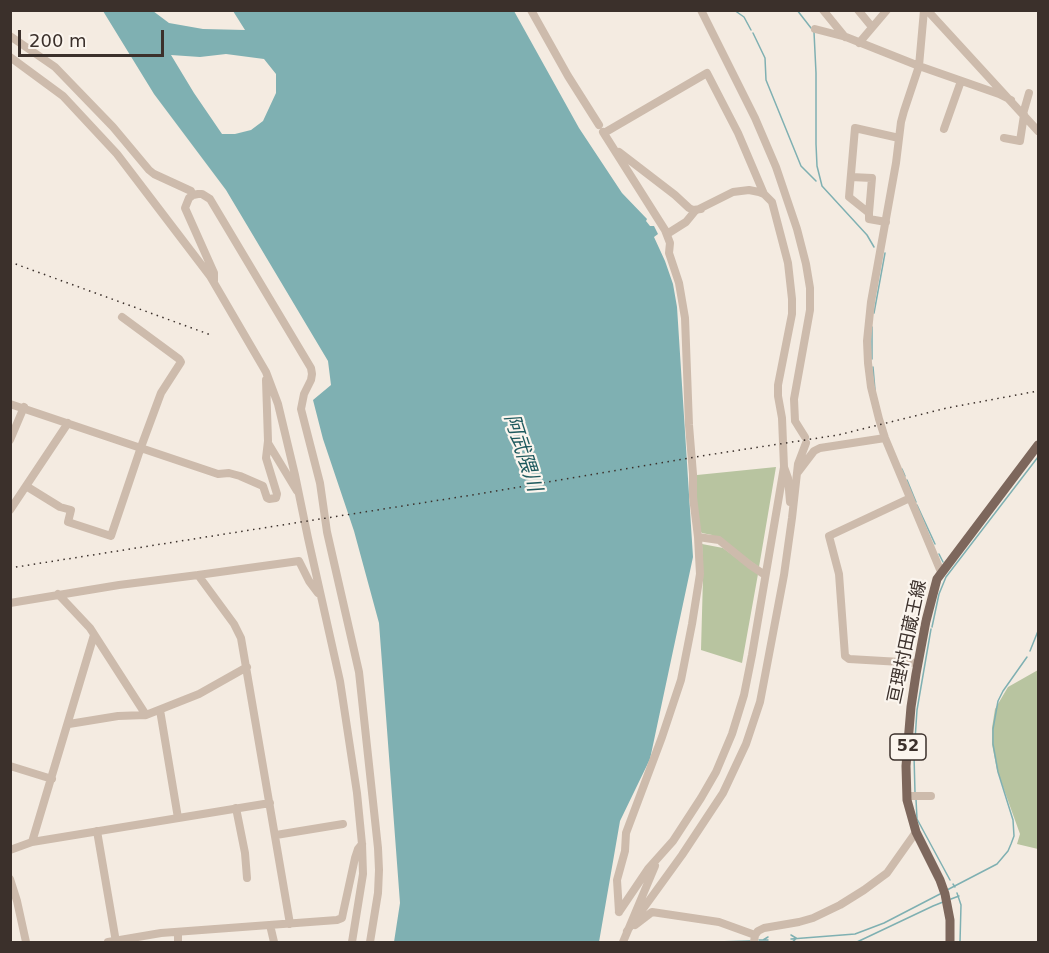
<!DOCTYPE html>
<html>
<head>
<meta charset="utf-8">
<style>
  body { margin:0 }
  #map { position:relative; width:1049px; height:953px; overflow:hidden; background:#f4ebe1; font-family:"DejaVu Sans",sans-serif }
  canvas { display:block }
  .frame { position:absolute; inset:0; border:12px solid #3b302b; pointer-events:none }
  .scale { position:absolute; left:18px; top:30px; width:146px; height:27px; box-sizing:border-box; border:3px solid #3b302b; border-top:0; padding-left:8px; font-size:18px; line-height:21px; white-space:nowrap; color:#3b302b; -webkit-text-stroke:4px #fbf5ee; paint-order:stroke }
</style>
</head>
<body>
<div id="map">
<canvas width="1049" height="953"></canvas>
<div class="frame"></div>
<div class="scale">200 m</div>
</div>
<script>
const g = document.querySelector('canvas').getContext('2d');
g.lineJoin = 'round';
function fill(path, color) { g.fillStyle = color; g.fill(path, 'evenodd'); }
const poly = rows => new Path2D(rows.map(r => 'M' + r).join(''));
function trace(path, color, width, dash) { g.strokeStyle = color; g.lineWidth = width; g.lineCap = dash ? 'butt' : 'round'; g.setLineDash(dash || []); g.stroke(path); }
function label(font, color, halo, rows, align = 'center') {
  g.font = font + ' "DejaVu Sans","Noto Sans JP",sans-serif'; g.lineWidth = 4.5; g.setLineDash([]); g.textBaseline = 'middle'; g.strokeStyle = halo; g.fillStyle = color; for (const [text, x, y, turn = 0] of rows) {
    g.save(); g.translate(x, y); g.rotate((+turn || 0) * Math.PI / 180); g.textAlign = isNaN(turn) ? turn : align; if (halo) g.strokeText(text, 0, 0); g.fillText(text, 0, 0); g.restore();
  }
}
fill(poly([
  [776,467,759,567,712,535,702,533,700,531,696,496,697,475],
  [702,544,723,548,758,574,742,663,701,650,703,577],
  [1038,670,1038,849,1017,844,1020,834,997,770,992,744,992,728,995,709,1008,687]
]), '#b8c4a0');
fill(poly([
  [103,11,153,11,169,23,203,29,245,30,233,11,514,11,579,128,622,193,647,219,646,221,650,226,654,226,658,234,654,237,665,261,673,284,677,307,693,557,650,759,620,821,599,942,394,942,400,903,379,623,354,531,323,439,313,400,331,385,328,361,226,190,154,94],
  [226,54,264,59,276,74,276,93,263,121,251,130,235,134,222,134,194,93,171,55,200,57]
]), '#7fb0b2');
trace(poly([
  [734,10,744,17,751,30],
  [797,10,811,28],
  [814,32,816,73,816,144,817,166,822,186,867,235,874,247],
  [753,33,765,58,766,80,801,166,816,181],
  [874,313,885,253],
  [872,359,872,327],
  [873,367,875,390],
  [902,469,905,476],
  [907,480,916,502],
  [917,505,935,544],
  [939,554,943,562],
  [932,627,939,594,946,577,1038,457],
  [1030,651,1038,631],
  [915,793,914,755,917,710,931,629],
  [916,799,917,819,950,880],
  [953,884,955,887],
  [947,890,997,864,1008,851,1011,844,1014,836,1013,820,998,772,993,744,993,729,998,701,1003,691,1027,657],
  [957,893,961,905,960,942],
  [951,899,959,896],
  [791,935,796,938],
  [791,939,855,934,884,923,940,894],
  [759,940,768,940],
  [763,940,768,937],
  [716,942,750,941],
  [792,942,796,939],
  [857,942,933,906,943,902]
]), '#7fb0b2', 1.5);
trace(poly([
  [531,10,568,76,599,125],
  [701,10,755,118,776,167,797,229,806,264,810,288,810,310,794,399,795,421,805,437],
  [823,10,845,37],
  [858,10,872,27],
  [924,10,919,66,904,111,901,122,896,163,871,302,867,341,868,363,871,387,879,419,885,438,941,572],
  [927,10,1038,131],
  [815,29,846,37,919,66,999,94,1011,100],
  [10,36,55,67,113,127,149,170,154,174,191,191,193,195],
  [859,43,887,10],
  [10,57,63,96,117,154,210,276,266,372,278,404,295,475,308,538,340,681,357,793,362,844,363,874,352,942],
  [1023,114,1029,93],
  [944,129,961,81],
  [603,132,665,230,670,243,669,253,679,283,685,318,689,425,693,474,693,497,698,537,700,574,692,624,681,680,662,737,626,833,625,851,617,880,619,912],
  [604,133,707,73,738,133,764,194],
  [1004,138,1020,141,1024,115],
  [619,152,675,195,689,208,693,210,701,209],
  [851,177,872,178,869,213],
  [886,222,869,219,869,213,849,197,855,128,899,138],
  [214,281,214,273,185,208,189,198,193,195,198,194,202,194,210,199,311,368,312,374,311,380,304,394,301,409,320,483,327,532,359,672,378,848,379,870,378,893,370,942],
  [10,404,218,474,229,473,240,476,263,486,267,498,269,499,276,498,277,494,266,458,268,441,266,380],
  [10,440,24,407],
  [268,443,297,491],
  [784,467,788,478,790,502],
  [798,472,814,451,820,448,885,438],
  [26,486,60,507,71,510,68,522,111,536,141,447,161,393,181,362,179,359,122,317],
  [910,498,829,536,839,574,845,656,849,659,918,663],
  [10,510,68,423],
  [698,537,719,540,750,565,765,575],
  [198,575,299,561,309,581,318,593],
  [58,594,90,628,146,715],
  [10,603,119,585,198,575,234,624,241,638,290,924],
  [160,710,178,818],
  [69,724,118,716,146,715,199,694,247,667],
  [10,766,52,779],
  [907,796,931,796],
  [236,808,245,853,247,878],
  [97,831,116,942],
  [276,835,343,824],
  [32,842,94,635],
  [10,850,32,842,270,803],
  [10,879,17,901,26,942],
  [619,912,648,869,673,841,701,798,716,772,732,734,744,695,752,655,784,467,782,418,778,396,778,385,792,314,792,299,788,263,772,202,764,194,759,192,749,190,733,192,695,211,686,222,667,234],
  [270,925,274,942],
  [635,925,652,912,719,922,755,935],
  [627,931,682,855,723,793,746,744,760,702,764,681,784,575,792,518,798,464,806,443],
  [108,942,161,933,337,920,342,918,343,913,355,858,358,849,362,844],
  [178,942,178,932],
  [623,942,655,866],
  [754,942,755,935,758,931,764,928,799,922,813,918,840,905,864,890,887,873,916,832]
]), '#cdbbac', 8);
trace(poly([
  [950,942,950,920,945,894,940,880,916,832,907,800,906,766,911,707,916,674,926,621,937,579,1038,445]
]), '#7d675c', 9);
trace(poly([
  [10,262,211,335],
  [10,568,472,495,701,456,838,435,947,408,1038,391]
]), '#3b302b', 1.5, [1.5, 4.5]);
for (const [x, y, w] of [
  [908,747,36]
]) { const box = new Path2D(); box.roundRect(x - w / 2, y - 13, w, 26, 4.5); g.fillStyle = '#fbf5ee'; g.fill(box); trace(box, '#3b302b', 1.5); }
label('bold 16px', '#3b302b', null, [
  ["52",908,747]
]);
label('18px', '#3b302b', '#fbf5ee', [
  ["亘理村田蔵王線",908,642,-78]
]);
label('italic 20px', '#1f5a5e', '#fbf5ee', [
  ["阿武隈川",522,453,72]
]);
</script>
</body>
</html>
